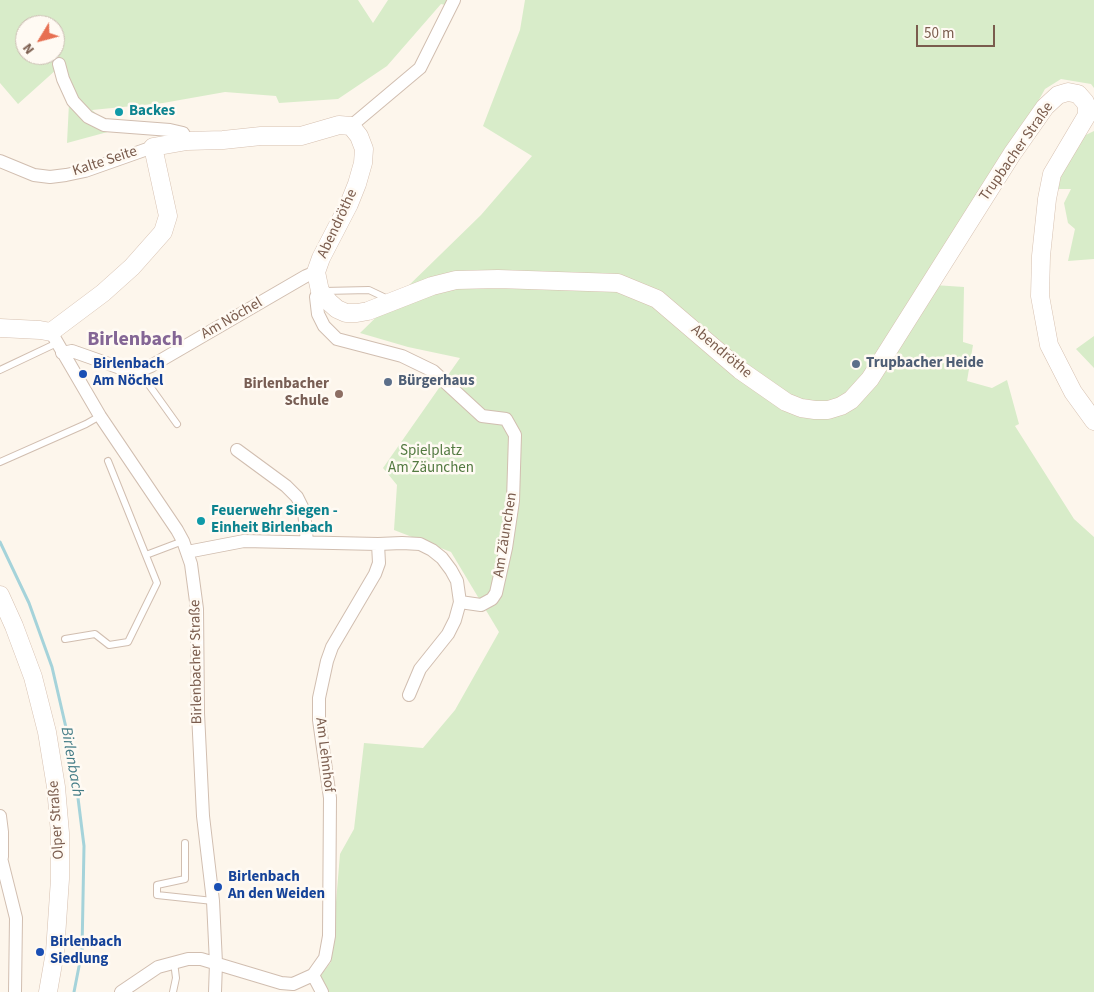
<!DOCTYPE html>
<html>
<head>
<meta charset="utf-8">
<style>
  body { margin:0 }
  #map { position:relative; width:1094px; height:992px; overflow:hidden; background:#fdf6ec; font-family:"Source Sans 3",sans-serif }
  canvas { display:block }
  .north { position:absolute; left:15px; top:15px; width:50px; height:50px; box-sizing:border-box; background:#fffaf3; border:1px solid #cabbb1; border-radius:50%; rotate:233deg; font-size:14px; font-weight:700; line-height:20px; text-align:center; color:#7a5c4d }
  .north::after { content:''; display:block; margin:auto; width:18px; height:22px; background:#e76f51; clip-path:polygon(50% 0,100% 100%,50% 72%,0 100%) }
  .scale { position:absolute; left:916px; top:25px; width:79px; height:22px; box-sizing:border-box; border:2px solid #7a5c4d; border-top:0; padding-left:6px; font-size:15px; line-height:18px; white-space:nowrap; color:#7a5c4d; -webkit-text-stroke:4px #fffaf3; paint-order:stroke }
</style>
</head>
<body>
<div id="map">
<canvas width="1094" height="992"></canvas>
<div class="north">N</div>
<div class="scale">50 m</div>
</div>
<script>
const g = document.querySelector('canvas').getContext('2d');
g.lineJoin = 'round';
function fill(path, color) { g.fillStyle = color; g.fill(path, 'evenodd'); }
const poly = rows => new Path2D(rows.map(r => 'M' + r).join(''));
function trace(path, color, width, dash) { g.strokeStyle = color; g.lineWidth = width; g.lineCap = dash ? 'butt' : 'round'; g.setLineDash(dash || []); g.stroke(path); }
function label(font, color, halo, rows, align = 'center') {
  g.font = font + ' "Source Sans 3",sans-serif'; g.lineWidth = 5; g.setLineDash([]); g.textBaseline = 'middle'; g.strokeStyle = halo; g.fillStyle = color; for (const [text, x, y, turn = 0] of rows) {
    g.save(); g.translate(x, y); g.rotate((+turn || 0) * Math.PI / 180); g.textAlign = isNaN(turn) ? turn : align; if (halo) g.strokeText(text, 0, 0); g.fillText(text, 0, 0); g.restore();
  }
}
fill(poly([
  [0,0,358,0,373,23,388,0,456,0,454,7,441,4,387,66,338,99,279,103,276,96,225,92,163,103,92,110,115,130,67,143,69,103,57,69,18,104,0,83],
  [25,25,55,25,55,55,25,55],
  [525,0,1094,0,1094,88,1091,84,1061,79,1045,89,934,285,964,287,963,342,973,345,967,381,992,388,1007,380,1019,424,1015,426,1074,519,1094,537,1094,992,320,992,314,984,331,962,340,854,354,829,364,743,423,748,455,710,499,632,451,552,394,530,397,485,383,468,460,358,408,347,360,333,481,215,532,156,483,126,520,30],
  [1094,131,1094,259,1068,261,1075,229,1068,223,1064,203,1071,189,1041,189,1045,172,1057,149],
  [1094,336,1094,368,1076,349]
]), '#d8ecc9');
trace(poly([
  [0,542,29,603,52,667,73,758,84,846,82,951,74,992]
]), '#a5d3da', 3);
const lane = poly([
  [324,291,369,290,390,300],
  [0,370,57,343],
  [139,371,177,424],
  [0,462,86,424,100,416],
  [146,555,183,541],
  [65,639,95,634,109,645,128,642,157,583,108,461],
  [185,843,185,879,157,885,157,895,213,901],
  [173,992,176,978,174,962]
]);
const street = poly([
  [59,64,63,79,73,101,88,117,104,125,170,130,183,133,187,141],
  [351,126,420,68,454,0],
  [0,161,34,175,50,177,66,175,85,171,153,147],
  [51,332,100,416,177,530,183,541,191,564,197,609,198,713,203,816,213,901,216,963,215,992],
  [62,353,72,351,126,370,139,371,151,366,306,276,316,272],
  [237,450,286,486,297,497,304,511,307,542],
  [187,552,244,541,378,544,402,543,420,544,432,550,442,558,451,570,457,581,460,602,481,605,492,599,496,593,506,548,513,501,515,435,506,419,482,416,433,371,402,356,337,339,324,326,318,314,316,297,320,291],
  [409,695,420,669,448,634,455,620,460,602],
  [0,816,2,832,2,857],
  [0,854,16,918,15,992],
  [313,975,322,992],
  [121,992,158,967,188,959,201,959,281,983,293,984,313,975,325,958,329,936,330,798,319,720,319,698,327,661,332,647,375,574,379,563,378,544]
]);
const secondary = poly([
  [0,328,40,330,51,332,103,293,132,267,163,232,168,216,153,147,187,141,223,140,261,136,301,136,339,125,351,126,359,136,364,149,363,163,357,184,349,204,321,258,316,272,320,291,329,302,337,309,346,313,357,313,368,311,432,286,456,280,498,279,618,283,657,299,740,370,786,402,801,408,815,410,828,410,841,406,851,400,870,379,1012,154,1045,107,1058,95,1068,92,1078,94,1085,102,1087,107,1087,115,1052,174,1047,199,1041,256,1040,296,1049,345,1073,392,1094,421],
  [0,595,14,626,33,677,47,732,56,787,60,833,60,879,55,952,48,992]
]);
trace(lane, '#d1beb0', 8);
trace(street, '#d1beb0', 14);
trace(secondary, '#d6c0b0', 19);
trace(lane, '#fff', 6);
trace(street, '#fff', 12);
trace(secondary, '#fff', 18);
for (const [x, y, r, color] of [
  [119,112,5,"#0f9aa8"],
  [856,364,5,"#5c6f8a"],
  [83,374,5,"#1a4fb4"],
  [388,382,5,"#5c6f8a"],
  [339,394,5,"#8d6e63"],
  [201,521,5,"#0f9aa8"],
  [218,887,5,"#1a4fb4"],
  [40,952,5,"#1a4fb4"]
]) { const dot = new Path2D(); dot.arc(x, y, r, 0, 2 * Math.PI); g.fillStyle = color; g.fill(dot); trace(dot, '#fffaf3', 2); }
label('bold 15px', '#0d838f', '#fffaf3', [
  ["Backes",129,112],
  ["Feuerwehr Siegen -",211,512],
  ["Einheit Birlenbach",211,529]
], 'left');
label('15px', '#7a5c4d', '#fffaf3', [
  ["Trupbacher Straße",1017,152,-55],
  ["Kalte Seite",105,162,-18],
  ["Abendröthe",338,224,-65],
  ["Am Nöchel",232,319,-30],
  ["Abendröthe",721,352,40],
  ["Am Zäunchen",506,535,-81],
  ["Birlenbacher Straße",197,662,-91],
  ["Am Lehnhof",324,755,83],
  ["Olper Straße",57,820,-94]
]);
label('bold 15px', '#4e5e75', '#fffaf3', [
  ["Trupbacher Heide",866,364],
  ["Bürgerhaus",398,382]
], 'left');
label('bold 15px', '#164399', '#fffaf3', [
  ["Birlenbach",93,365],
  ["Am Nöchel",93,382],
  ["Birlenbach",228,878],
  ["An den Weiden",228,895],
  ["Birlenbach",50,943],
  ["Siedlung",50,960]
], 'left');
label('bold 15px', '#785e54', '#fffaf3', [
  ["Birlenbacher",329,385],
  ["Schule",329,402]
], 'right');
label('15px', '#537a41', '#fffaf3', [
  ["Spielplatz",431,452],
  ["Am Zäunchen",431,469]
]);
label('italic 16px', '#437c86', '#fffaf3', [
  ["Birlenbach",71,762,80]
]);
label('bold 20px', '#846695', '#fffaf3', [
  ["Birlenbach",135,341]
]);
</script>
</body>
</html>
